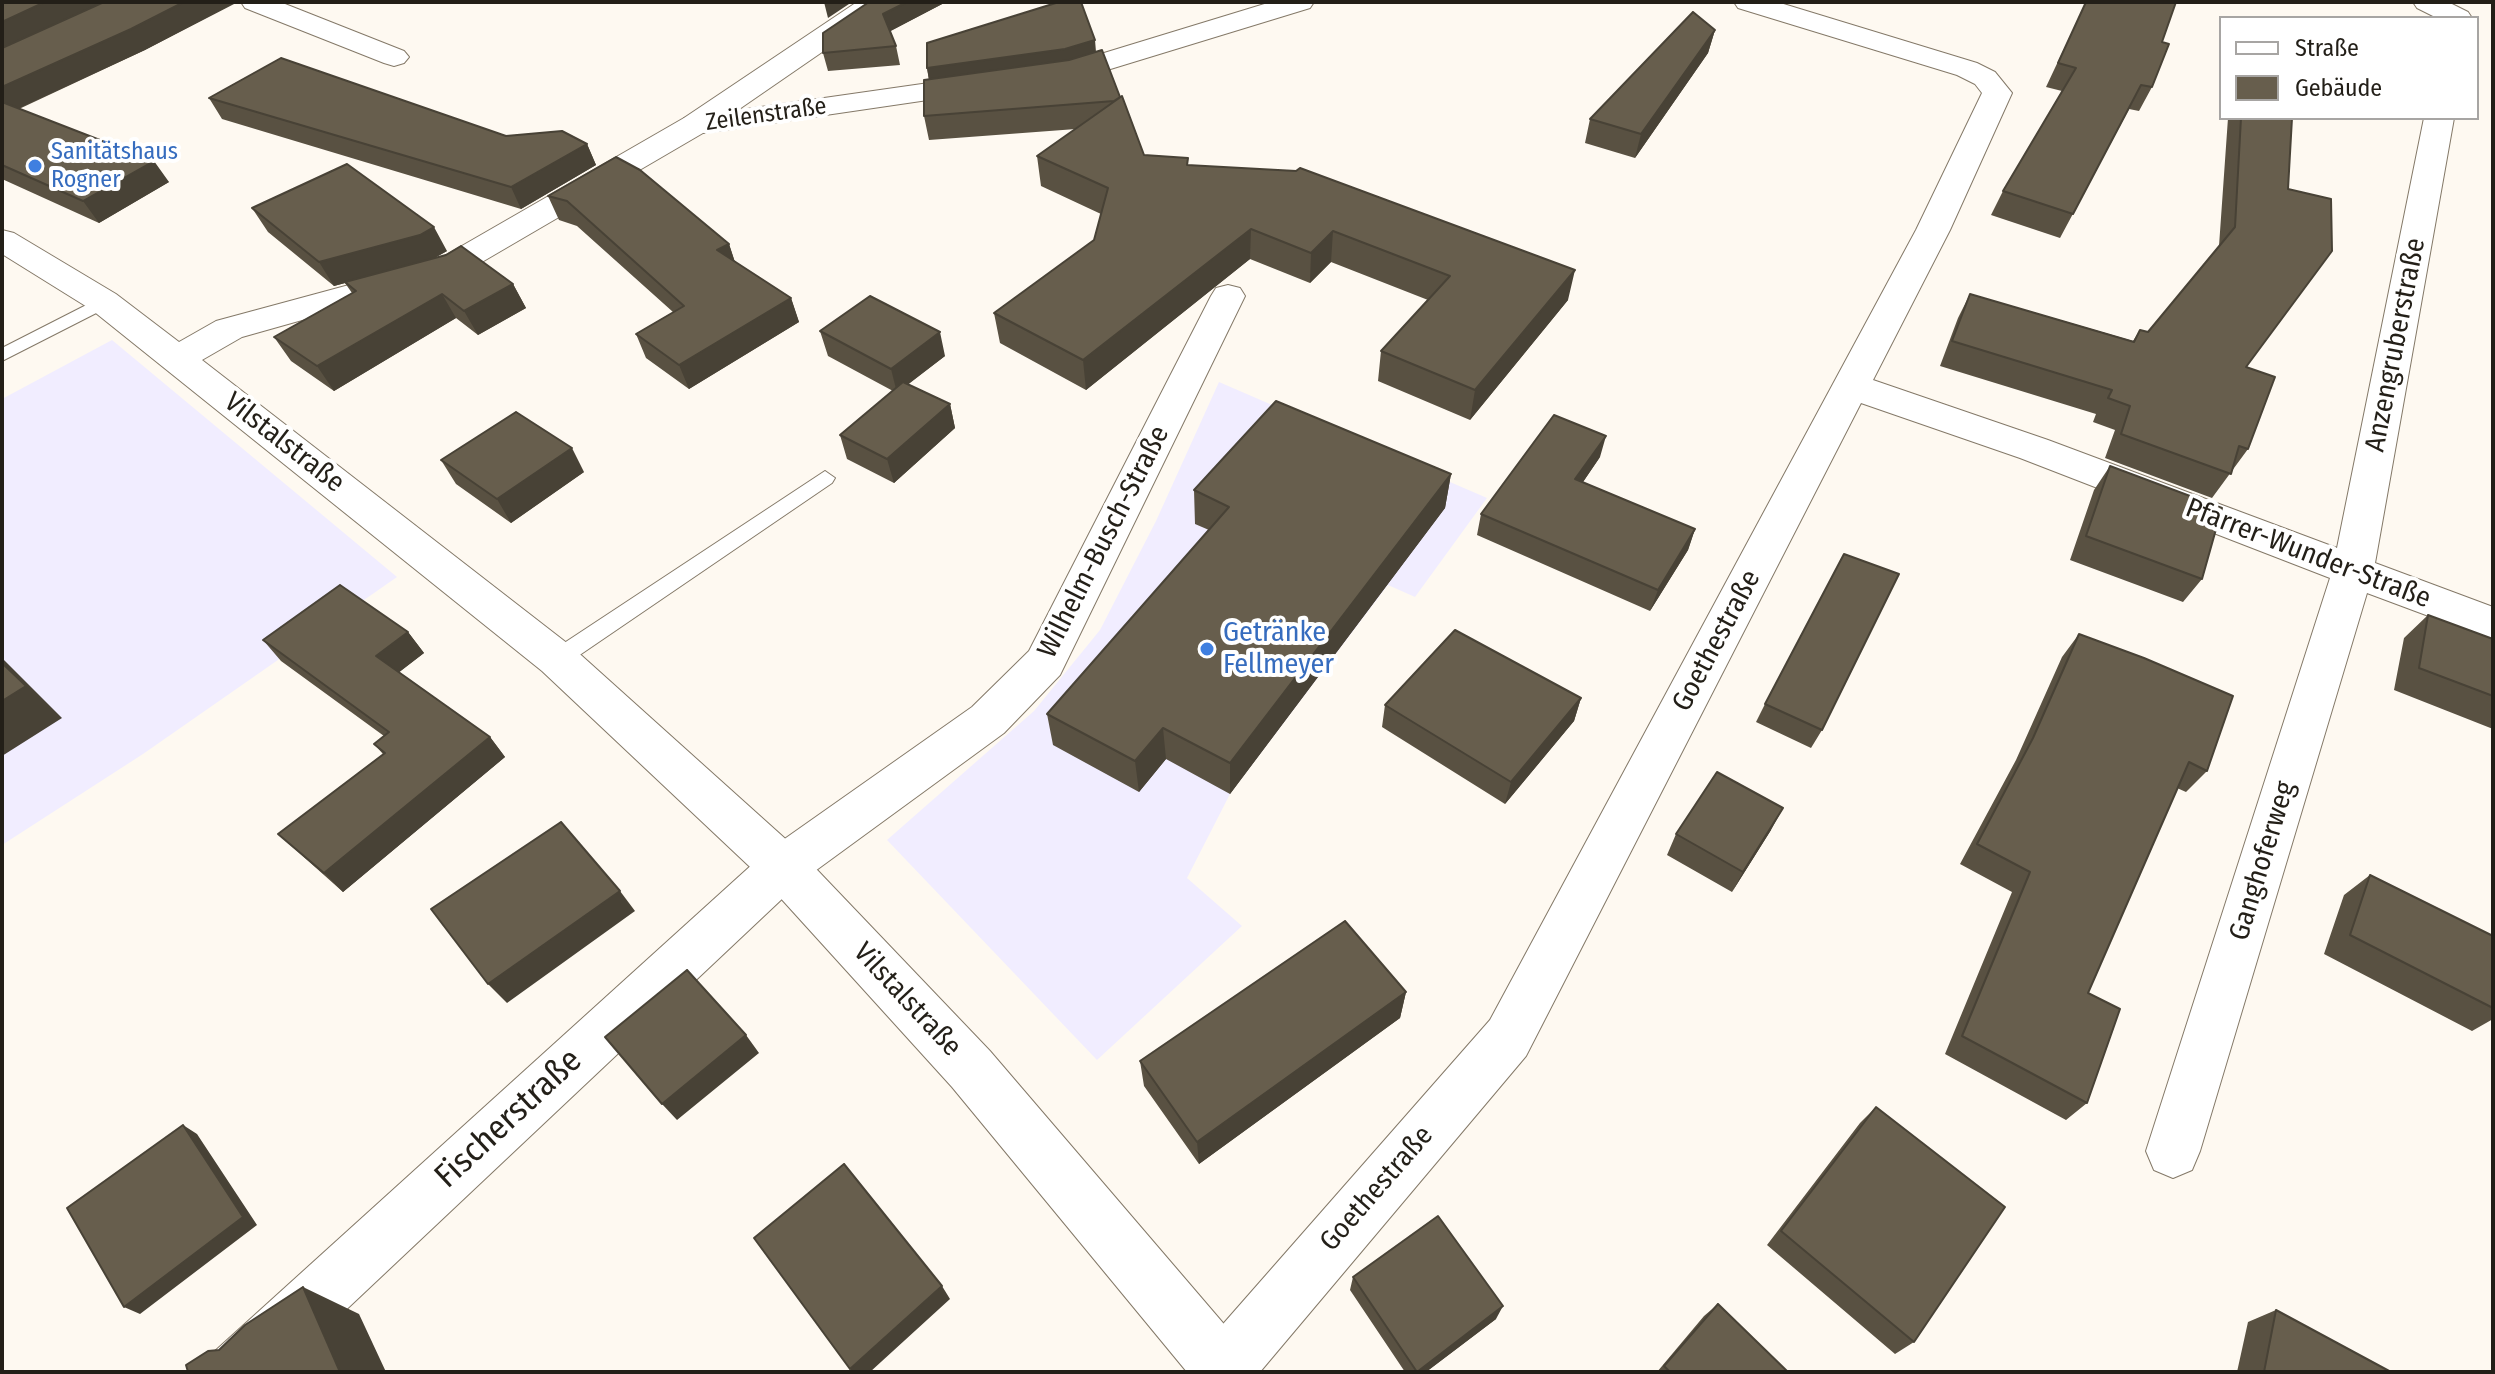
<!DOCTYPE html>
<html>
<head>
<meta charset="utf-8">
<style>
  body { margin:0 }
  #map { position:relative; width:2495px; height:1374px; overflow:hidden; background:#fef9f1; font-family:"Fira Sans Condensed",sans-serif }
  canvas { display:block }
  .frame { position:absolute; inset:0; border:4px solid #231f18; pointer-events:none }
  .legend { position:absolute; left:2219px; top:16px; width:260px; height:104px; box-sizing:border-box; background:#fff; border:2px solid #a7a5a3; margin:0; padding:10px 14px; list-style:none; font-size:24px; color:#231f18 }
  .legend li { display:flex; align-items:center; gap:16px; height:40px }
  .legend b { width:40px; border:2px solid #a7a5a3 }
</style>
</head>
<body>
<div id="map">
<canvas width="2495" height="1374"></canvas>
<div class="frame"></div>
<ul class="legend">
<li><b style="height:10px;background:#fff"></b>Straße</li>
<li><b style="height:22px;background:#675e4d"></b>Gebäude</li>
</ul>
</div>
<script>
const g = document.querySelector('canvas').getContext('2d');
g.lineJoin = 'round';
function fill(path, color) { g.fillStyle = color; g.fill(path, 'evenodd'); }
const poly = rows => new Path2D(rows.map(r => 'M' + r).join(''));
function trace(path, color, width, dash) { g.strokeStyle = color; g.lineWidth = width; g.lineCap = dash ? 'butt' : 'round'; g.setLineDash(dash || []); g.stroke(path); }
function label(font, color, halo, rows, align = 'center') {
  g.font = font + ' "Fira Sans Condensed",sans-serif'; g.lineWidth = 8; g.setLineDash([]); g.textBaseline = 'middle'; g.strokeStyle = halo; g.fillStyle = color; for (const [text, x, y, turn = 0] of rows) {
    g.save(); g.translate(x, y); g.rotate((+turn || 0) * Math.PI / 180); g.textAlign = isNaN(turn) ? turn : align; if (halo) g.strokeText(text, 0, 0); g.fillText(text, 0, 0); g.restore();
  }
}
fill(poly([
  [112,340,397,577,143,754,2,845,2,399],
  [1219,382,1487,498,1415,597,1388,585,1230,794,1187,878,1242,926,1097,1060,887,840,1034,711,1100,630,1156,521]
]), '#f1edff');
const lane = poly([
  [104,296,110,298,113,302,110,306,2,361,2,348,104,296],
  [825,471,835,478,832,483,565,665,557,668,549,665,546,659,549,653,825,471]
]);
const street = poly([
  [241,2,280,2,404,51,409,57,404,63,394,66,384,63,245,8,241,2],
  [857,2,890,2,886,8,706,132,695,134,684,132,680,125,684,118,857,2],
  [1734,2,1777,2,1977,63,1995,72,2012,93,1950,230,1873,380,2048,440,2337,548,2424,118,2454,118,2375,563,2493,607,2493,640,2367,593,2200,1151,2192,1170,2173,1178,2154,1170,2146,1151,2330,578,2020,458,1861,403,1526,1056,1260,1372,1194,1372,1202,1348,1490,1020,1916,230,1982,93,1975,84,1957,75,1738,8,1734,2],
  [2413,2,2448,2,2468,12,2472,18,2437,18,2417,8,2413,2],
  [1228,285,1240,288,1245,296,1060,675,1004,733,800,882,280,1372,206,1372,215,1351,766,852,972,707,1029,651,1211,296,1216,288,1228,285]
]);
const secondary = poly([
  [1271,2,1314,2,1310,8,1081,78,1049,84,1039,81,1034,75,1039,69,1068,64,1271,2],
  [985,75,996,78,1000,84,996,90,703,133,458,276,242,337,202,360,572,647,800,852,990,1051,1247,1351,1256,1372,1187,1372,952,1087,766,882,542,671,92,310,2,254,2,230,14,233,116,294,179,342,216,321,434,262,684,118,985,75]
]);
trace(lane, '#847968', 2);
trace(street, '#847968', 2);
trace(secondary, '#847968', 2);
fill(lane, '#fff');
fill(street, '#fff');
fill(secondary, '#fff');
fill(poly([
  [2,2,236,2,145,50,19,109,169,182,99,223,2,179],
  [869,2,946,2,890,31,896,46,900,65,828,71,823,53],
  [2086,2,2162,42,2152,87,2139,111,2129,109,2060,238,1991,215,2003,191,2062,91,2046,87],
  [1715,30,1708,53,1635,158,1585,143,1590,119],
  [1096,52,1120,97,1144,155,1188,165,1568,300,1470,420,1378,381,1381,351,1428,300,1331,262,1310,283,1250,259,1086,390,1000,343,994,313,1094,240,1101,214,1041,186,1037,156,1076,129,929,140,924,116,929,80,927,68],
  [209,98,506,136,587,144,596,165,521,209,222,119],
  [2228,118,2292,118,2247,367,2248,449,2212,498,2105,458,2115,430,2093,422,2096,414,1940,366,1958,318,1970,294,2133,341,2140,330,2148,332,2219,246],
  [548,196,729,244,735,262,791,298,799,322,689,389,646,358,636,334,673,312,577,226,559,220],
  [252,208,447,251,436,257,513,284,526,308,478,335,456,318,334,391,291,361,274,337,352,293,345,283,334,286,268,232],
  [820,331,945,356,908,384,950,404,955,428,894,483,847,459,840,435,893,391,828,356],
  [1600,457,1583,482,1695,529,1688,550,1650,611,1477,535,1481,514],
  [441,460,584,472,511,523,456,484],
  [2110,466,2202,579,2183,602,2070,560,2094,490],
  [1451,474,1445,508,1230,794,1166,759,1139,792,1053,745,1047,714,1209,530,1195,524,1194,490],
  [2428,615,2493,639,2493,729,2394,690,2404,638],
  [408,632,424,653,399,672,490,737,505,757,343,892,278,834,383,754,374,744,384,736,281,661,263,640],
  [2079,634,2207,771,2186,792,2177,788,2088,993,2087,1103,2066,1120,1945,1054,2012,892,1960,864,2016,760,2062,657],
  [1581,698,1574,721,1505,804,1382,727,1385,705],
  [1765,704,1822,730,1811,748,1756,722],
  [1771,830,1732,892,1667,855,1676,834],
  [2370,875,2493,936,2493,1019,2472,1031,2324,954,2344,895],
  [1406,992,1400,1018,1199,1164,1144,1086,1140,1061],
  [1876,1107,1914,1342,1895,1354,1767,1245,1860,1123],
  [1353,1277,1496,1319,1426,1372,1405,1372,1350,1290],
  [1718,1304,1788,1372,1657,1372,1704,1316],
  [2276,1310,2391,1372,2237,1372,2248,1322]
]), '#595142');
fill(poly([
  [45,2,104,2,2,51,2,22],
  [184,2,236,3,145,50,2,116,2,87],
  [824,2,852,2,828,18],
  [907,2,946,2,887,33,883,14],
  [1715,30,1708,53,1635,158,1641,134],
  [1095,40,1096,52,1066,61,929,80,927,68],
  [587,144,596,165,521,209,511,187],
  [154,161,169,182,99,223,83,201],
  [434,227,447,251,433,259,334,286,319,262],
  [1251,229,1250,259,1086,390,1083,360],
  [1333,231,1331,262,1310,283,1311,253],
  [729,244,737,269,717,250],
  [1575,270,1568,300,1470,420,1475,390],
  [513,284,526,308,478,335,464,311],
  [442,294,456,318,334,391,317,366],
  [791,298,799,322,689,389,679,365],
  [940,332,945,356,897,393,891,369],
  [950,404,955,428,894,483,887,459],
  [1606,436,1600,457,1570,501,1575,479],
  [572,448,584,472,511,523,497,499],
  [1451,474,1445,508,1230,794,1230,763],
  [1695,529,1688,550,1650,611,1658,590],
  [408,632,424,653,393,677,376,656],
  [2,658,62,718,2,756],
  [1581,698,1574,721,1505,804,1511,782],
  [1163,728,1166,759,1139,792,1135,761],
  [490,737,505,757,343,892,324,873],
  [1783,808,1771,830,1732,892,1743,872],
  [620,891,635,911,507,1003,488,984],
  [1406,992,1400,1018,1199,1164,1197,1142],
  [746,1035,759,1053,677,1120,662,1104],
  [183,1125,197,1134,257,1225,140,1314,124,1307],
  [942,1286,950,1299,870,1372,852,1372,850,1369],
  [303,1287,359,1314,386,1372,340,1372],
  [1503,1306,1496,1319,1426,1372,1417,1372]
]), '#484236');
const building = poly([
  [2,2,45,2,2,22,2,2],
  [104,2,184,2,131,29,2,87,2,48,104,2],
  [869,2,907,2,883,14,896,46,823,53,823,33,869,2],
  [1059,2,1081,2,1095,40,1065,49,927,68,927,43,1059,2],
  [2086,2,2176,2,2162,42,2169,44,2152,87,2141,85,2073,214,2003,191,2076,68,2058,63,2086,2],
  [1693,12,1715,30,1641,134,1590,119,1693,12],
  [1102,50,1120,97,1114,101,924,116,924,80,1069,60,1102,50],
  [281,58,506,136,562,131,587,144,511,187,209,98,281,58],
  [1122,96,1144,155,1188,158,1187,165,1296,171,1300,168,1575,270,1475,390,1381,351,1450,276,1333,231,1311,253,1251,229,1083,360,994,313,1094,240,1108,188,1037,156,1122,96],
  [2,102,154,161,83,201,2,165,2,102],
  [2241,118,2292,118,2288,189,2331,199,2332,251,2246,367,2275,377,2248,449,2239,446,2231,474,2121,434,2130,406,2108,398,2112,390,1952,341,1970,294,2134,342,2140,330,2148,332,2235,227,2241,118],
  [616,157,640,170,729,244,717,250,791,298,679,365,636,334,684,306,567,201,548,196,616,157],
  [347,164,434,227,420,235,319,262,252,208,347,164],
  [461,246,513,284,464,311,442,294,317,366,274,337,356,291,345,282,446,255,461,246],
  [870,296,940,332,891,369,820,331,870,296],
  [903,382,950,404,887,459,840,435,903,382],
  [1276,401,1451,474,1230,763,1163,728,1135,761,1047,714,1229,507,1194,490,1276,401],
  [516,412,572,448,497,499,441,460,516,412],
  [1554,415,1606,436,1575,479,1695,529,1658,590,1481,514,1554,415],
  [2110,466,2222,508,2202,579,2086,536,2110,466],
  [1844,554,1899,574,1822,730,1765,704,1844,554],
  [340,585,408,632,376,656,490,737,324,873,278,834,385,753,374,744,389,732,263,640,340,585],
  [2428,615,2493,639,2493,696,2419,668,2428,615],
  [1455,630,1581,698,1511,782,1385,705,1455,630],
  [2079,634,2144,658,2233,696,2207,771,2189,762,2088,993,2120,1009,2087,1103,1962,1036,2030,872,1977,844,2033,738,2079,634],
  [2,663,26,686,2,701,2,663],
  [1717,772,1783,808,1743,872,1676,834,1717,772],
  [561,822,620,891,488,984,431,909,561,822],
  [2370,875,2493,936,2493,1008,2350,935,2370,875],
  [1345,921,1406,992,1197,1142,1140,1061,1345,921],
  [687,970,746,1035,662,1104,605,1037,687,970],
  [1876,1107,2005,1207,1914,1342,1781,1231,1876,1107],
  [183,1125,243,1217,124,1307,67,1208,183,1125],
  [844,1164,942,1286,850,1369,754,1238,844,1164],
  [1438,1216,1503,1306,1417,1372,1353,1277,1438,1216],
  [303,1287,340,1372,188,1372,186,1365,208,1351,219,1350,245,1325,303,1287],
  [1718,1304,1788,1372,1670,1372,1664,1366,1718,1304],
  [2276,1310,2391,1372,2264,1372,2276,1310]
]);
fill(building, '#675e4d');
trace(building, '#484236', 2);
for (const [x, y, r, color] of [
  [35,166,8,"#3f7fe0"],
  [1207,649,8,"#3f7fe0"]
]) { const dot = new Path2D(); dot.arc(x, y, r, 0, 2 * Math.PI); g.fillStyle = color; g.fill(dot); trace(dot, '#fff', 3); }
label('24px', '#231f18', '#fff', [
  ["Zeilenstraße",766,115,-8]
]);
label('24px', '#366cbe', '#fff', [
  ["Sanitätshaus",51,152],
  ["Rogner",51,180]
], 'left');
label('28px', '#231f18', '#fff', [
  ["Anzengruberstraße",2396,345,-79],
  ["Vilstalstraße",284,443,38],
  ["Wilhelm-Busch-Straße",1104,542,-63],
  ["Pfarrer-Wunder-Straße",2308,554,21],
  ["Goethestraße",1717,641,-62],
  ["Ganghoferweg",2263,861,-73],
  ["Vilstalstraße",907,1000,47],
  ["Goethestraße",1377,1189,-49]
]);
label('28px', '#366cbe', '#fff', [
  ["Getränke",1223,633],
  ["Fellmeyer",1223,665]
], 'left');
label('34px', '#231f18', '#fff', [
  ["Fischerstraße",509,1119,-43]
]);
</script>
</body>
</html>
